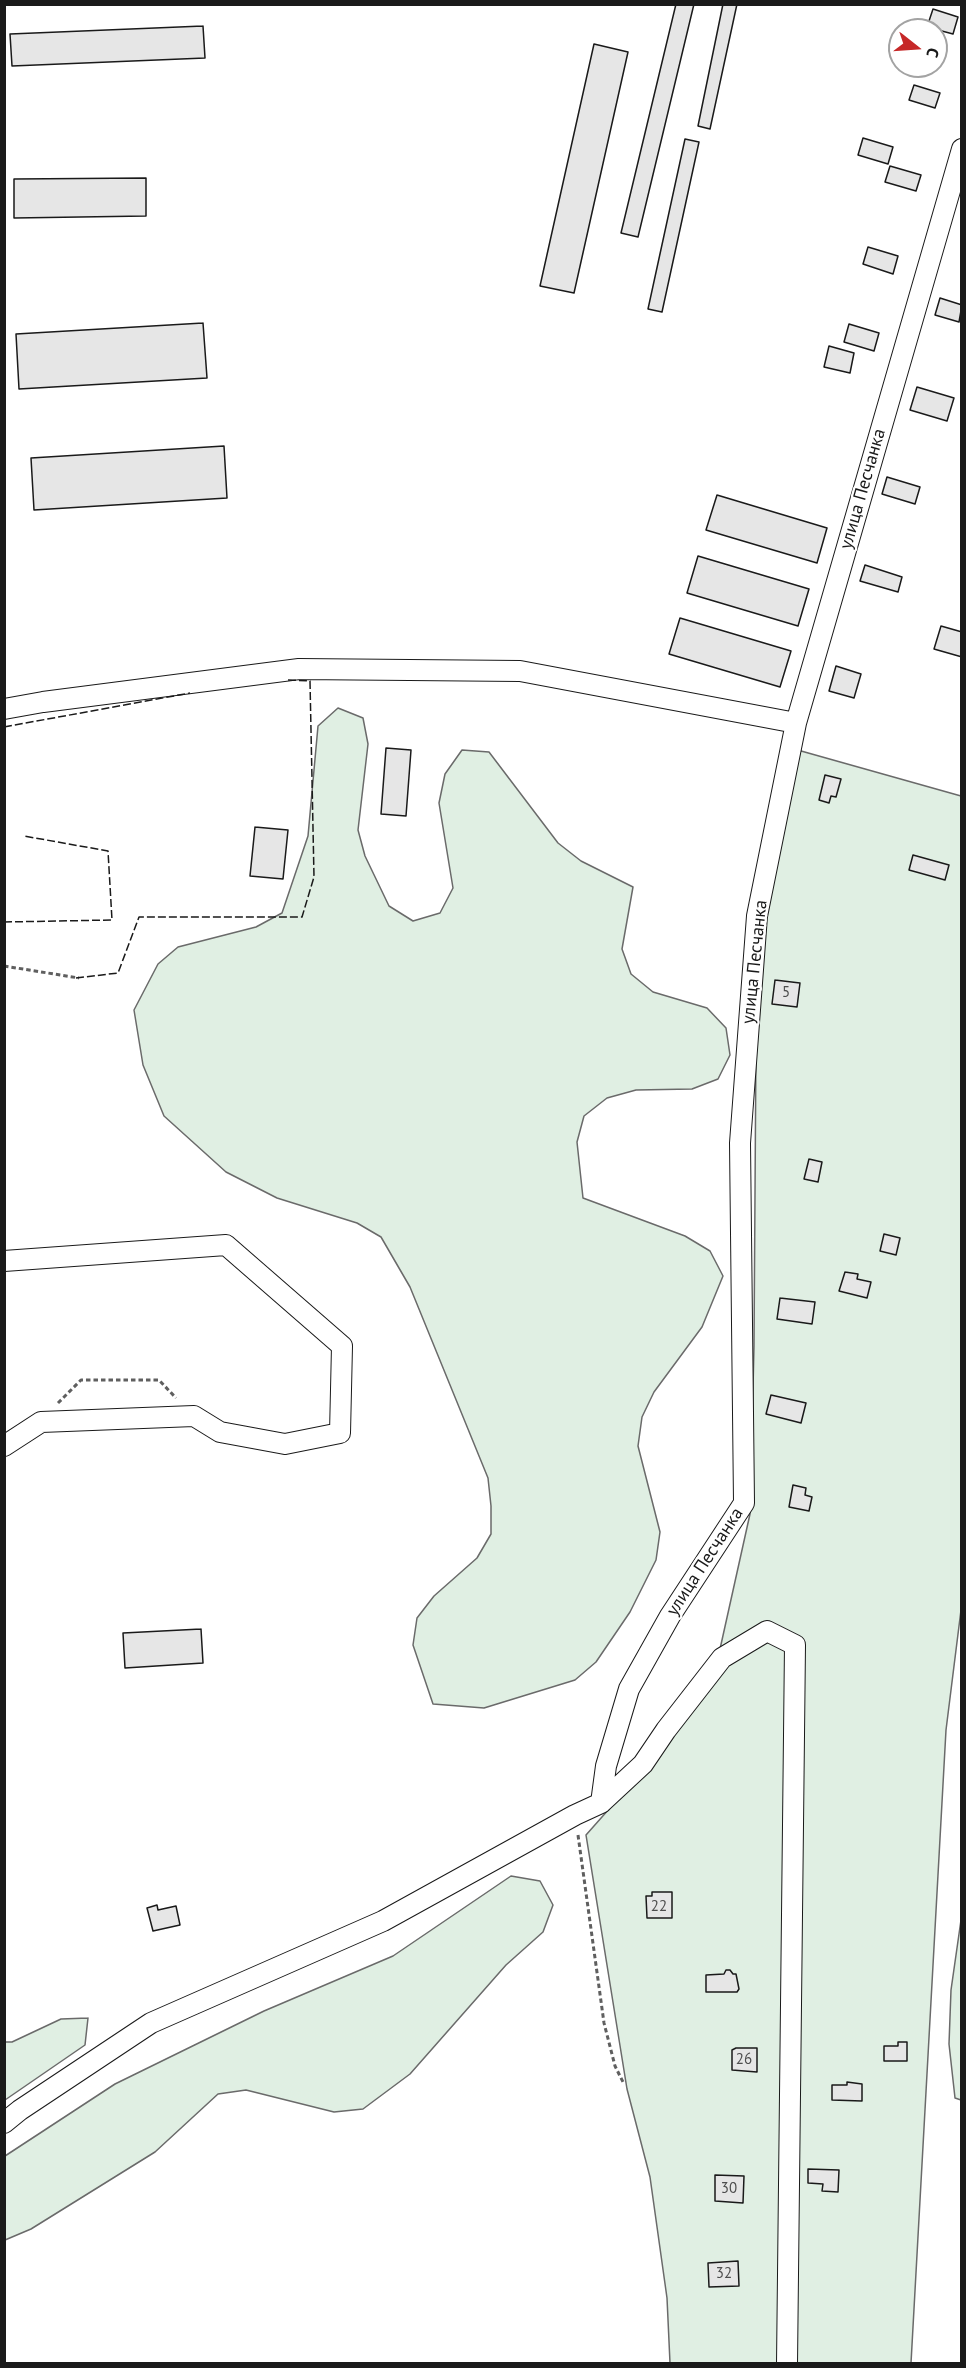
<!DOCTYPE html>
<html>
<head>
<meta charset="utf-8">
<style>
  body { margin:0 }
  #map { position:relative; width:966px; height:2368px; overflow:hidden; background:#fff; font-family:"PT Sans",sans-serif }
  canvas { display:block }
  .frame { position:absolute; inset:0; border:6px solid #1a1a1a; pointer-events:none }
  .north { position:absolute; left:888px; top:18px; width:60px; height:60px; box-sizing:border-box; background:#fff; border:2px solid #a3a3a3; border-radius:50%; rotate:107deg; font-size:16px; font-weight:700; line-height:24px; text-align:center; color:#1a1a1a }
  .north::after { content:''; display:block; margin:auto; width:21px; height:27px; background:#c62828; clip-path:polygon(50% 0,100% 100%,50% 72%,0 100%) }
</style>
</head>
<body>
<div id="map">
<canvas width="966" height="2368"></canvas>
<div class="frame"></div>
<div class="north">С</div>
</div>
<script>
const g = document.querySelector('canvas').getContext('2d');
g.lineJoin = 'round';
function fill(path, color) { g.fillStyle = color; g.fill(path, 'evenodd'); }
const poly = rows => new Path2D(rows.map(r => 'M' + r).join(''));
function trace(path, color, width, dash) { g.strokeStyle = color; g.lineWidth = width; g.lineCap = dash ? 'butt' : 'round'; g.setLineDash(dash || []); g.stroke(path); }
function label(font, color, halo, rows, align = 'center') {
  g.font = font + ' "PT Sans",sans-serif'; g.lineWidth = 4.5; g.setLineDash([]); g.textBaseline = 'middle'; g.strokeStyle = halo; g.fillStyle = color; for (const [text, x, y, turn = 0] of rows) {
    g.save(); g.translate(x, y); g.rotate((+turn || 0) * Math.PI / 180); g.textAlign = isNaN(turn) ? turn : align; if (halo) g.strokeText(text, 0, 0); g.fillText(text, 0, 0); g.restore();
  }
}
const green = poly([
  [338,708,363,718,368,744,358,830,365,856,389,906,413,921,440,913,453,888,439,803,445,774,462,750,489,752,558,843,581,861,633,887,622,949,631,974,653,992,707,1008,726,1028,730,1055,718,1079,692,1089,636,1090,607,1098,584,1116,577,1142,583,1198,685,1236,710,1251,723,1276,702,1327,654,1392,642,1417,638,1446,660,1532,656,1560,630,1612,596,1662,575,1680,484,1708,433,1704,413,1645,417,1618,434,1596,477,1558,491,1534,491,1506,488,1478,410,1287,381,1237,357,1223,277,1198,226,1172,164,1116,143,1065,134,1010,158,964,178,947,256,927,282,913,308,836,318,726,338,708],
  [794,749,961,796,962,1602,946,1730,911,2363,670,2363,667,2298,650,2177,627,2089,586,1835,656,1756,712,1685,750,1514,754,1346,756,1043,769,876,794,749],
  [511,1876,540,1881,553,1905,543,1932,506,1965,410,2074,363,2109,334,2112,246,2090,218,2094,155,2152,31,2229,5,2240,5,2156,115,2084,264,2011,393,1956,511,1876],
  [961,1920,962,2100,961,2100,955,2098,949,2044,951,1990,961,1920],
  [88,2018,85,2045,5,2100,5,2042,12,2042,61,2019,88,2018]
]);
fill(green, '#e0efe3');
trace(green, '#6a6a6a', 1.5);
const building = poly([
  [676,4,694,4,638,237,621,233,676,4],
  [723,4,737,4,710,129,698,126,723,4],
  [933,9,958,17,953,34,927,27,933,9],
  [203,26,205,58,12,66,10,34,203,26],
  [594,44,628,52,574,293,540,286,594,44],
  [914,85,940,93,935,108,909,100,914,85],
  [863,138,893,147,888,164,858,155,863,138],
  [685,139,699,142,662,312,648,309,685,139],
  [890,166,921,175,916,191,885,182,890,166],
  [146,178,146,216,14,218,14,179,146,178],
  [868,247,898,256,893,274,863,264,868,247],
  [940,298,962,305,959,322,935,315,940,298],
  [203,323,207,378,19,389,16,334,203,323],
  [849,324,879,333,874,351,844,342,849,324],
  [829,346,854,353,850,373,824,367,829,346],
  [917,387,954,398,947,421,910,410,917,387],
  [224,446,227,498,34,510,31,458,224,446],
  [887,477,920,487,915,504,882,494,887,477],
  [717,495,827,528,817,563,706,530,717,495],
  [698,556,809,589,798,626,687,593,698,556],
  [865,565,902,577,898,592,860,581,865,565],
  [680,618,791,651,780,687,669,654,680,618],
  [941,626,962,632,962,657,934,649,941,626],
  [836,666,861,674,854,698,829,691,836,666],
  [386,748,411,750,406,816,381,814,386,748],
  [825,775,841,779,836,797,831,796,829,803,819,800,825,775],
  [255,827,288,830,283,879,250,876,255,827],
  [913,855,949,865,945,880,909,870,913,855],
  [775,980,800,983,797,1007,772,1004,775,980],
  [809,1159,822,1162,818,1182,804,1179,809,1159],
  [884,1234,900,1238,896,1255,880,1251,884,1234],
  [845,1272,858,1274,857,1279,871,1282,867,1298,839,1291,845,1272],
  [780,1298,815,1302,812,1324,777,1319,780,1298],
  [771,1395,806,1403,801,1423,766,1414,771,1395],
  [793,1485,806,1488,805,1495,812,1497,809,1511,789,1507,793,1485],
  [201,1629,203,1663,125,1668,123,1633,201,1629],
  [652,1892,672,1892,672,1918,647,1918,646,1896,652,1896,652,1892],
  [157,1905,158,1910,176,1906,180,1925,153,1931,147,1908,157,1905],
  [726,1970,730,1970,733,1974,736,1974,739,1989,737,1992,706,1992,706,1975,724,1974,726,1970],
  [898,2042,907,2042,907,2061,884,2061,884,2046,898,2046,898,2042],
  [736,2048,757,2048,757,2072,732,2070,732,2050,736,2048],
  [847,2082,862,2084,862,2101,832,2100,832,2085,847,2085,847,2082],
  [808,2169,839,2170,838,2192,822,2191,823,2184,808,2183,808,2169],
  [715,2175,744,2176,743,2203,715,2201,715,2175],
  [738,2261,739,2286,709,2287,708,2263,738,2261]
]);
fill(building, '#e6e6e6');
trace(building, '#1a1a1a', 1.5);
const minor = poly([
  [4,709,43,702,299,669,520,671,796,723],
  [4,1261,226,1245,342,1346,340,1433,285,1444,220,1432,194,1416,41,1422,4,1446],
  [601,1803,643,1764,666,1730,722,1658,767,1631,795,1645,787,2364],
  [4,2123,20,2110,151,2023,383,1921,575,1815,601,1803,606,1766,629,1689,670,1616,744,1503,740,1143,757,916,796,723,962,149]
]);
trace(minor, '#1a1a1a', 22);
trace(poly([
  [4,966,79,978],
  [58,1403,81,1380,159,1380,176,1398],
  [578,1835,604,2023,615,2066,623,2082]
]), '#5f5f5f', 3, [4.5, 3]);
trace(minor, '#fff', 20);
trace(poly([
  [4,727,190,693],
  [4,922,112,920,108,851,24,836],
  [76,978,118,973,139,917,302,917,314,877,310,681,288,680]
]), '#1a1a1a', 1.5, [8, 3]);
label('15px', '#4d4d4d', null, [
  ["5",786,993],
  ["22",659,1907],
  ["26",744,2060],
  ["30",729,2189],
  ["32",724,2274]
]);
label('18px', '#1a1a1a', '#fff', [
  ["улица Песчанка",863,489,-74],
  ["улица Песчанка",755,962,-84],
  ["улица Песчанка",705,1562,-57]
]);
</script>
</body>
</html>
